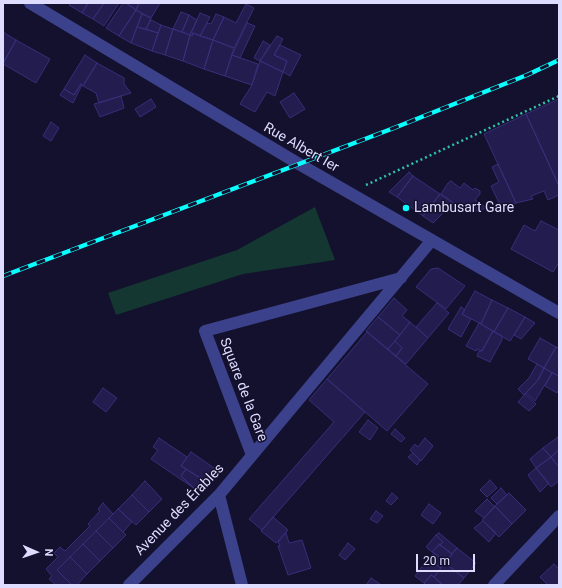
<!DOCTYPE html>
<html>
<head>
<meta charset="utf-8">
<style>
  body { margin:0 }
  #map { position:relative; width:562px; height:588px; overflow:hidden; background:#13112d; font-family:Roboto,sans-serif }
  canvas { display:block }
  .frame { position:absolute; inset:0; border:4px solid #deddff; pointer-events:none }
  .north { position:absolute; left:16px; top:532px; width:40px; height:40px; -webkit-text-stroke:3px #13112d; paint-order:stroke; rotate:92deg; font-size:11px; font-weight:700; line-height:16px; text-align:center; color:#deddff }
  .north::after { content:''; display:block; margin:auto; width:14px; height:18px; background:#deddff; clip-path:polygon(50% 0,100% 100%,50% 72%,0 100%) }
  .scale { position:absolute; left:416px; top:554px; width:59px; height:18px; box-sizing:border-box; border:2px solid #deddff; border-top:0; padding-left:5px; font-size:12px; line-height:14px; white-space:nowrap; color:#deddff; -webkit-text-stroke:3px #13112d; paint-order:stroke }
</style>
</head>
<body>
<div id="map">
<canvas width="562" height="588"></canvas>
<div class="frame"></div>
<div class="north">N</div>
<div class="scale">20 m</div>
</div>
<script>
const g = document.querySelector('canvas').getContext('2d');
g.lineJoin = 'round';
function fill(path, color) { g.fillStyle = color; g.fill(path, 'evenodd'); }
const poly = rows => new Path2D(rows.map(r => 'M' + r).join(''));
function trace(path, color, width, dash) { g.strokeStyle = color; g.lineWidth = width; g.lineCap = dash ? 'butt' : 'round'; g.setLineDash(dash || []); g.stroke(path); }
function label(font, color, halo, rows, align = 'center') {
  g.font = font + ' Roboto,sans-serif'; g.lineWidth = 3; g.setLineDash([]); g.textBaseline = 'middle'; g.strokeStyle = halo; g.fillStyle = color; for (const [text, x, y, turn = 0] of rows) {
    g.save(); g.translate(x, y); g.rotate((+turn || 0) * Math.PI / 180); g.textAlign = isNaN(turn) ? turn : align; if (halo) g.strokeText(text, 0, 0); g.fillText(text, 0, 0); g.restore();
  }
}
fill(poly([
  [315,207,335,260,243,274,116,315,108,293,237,250]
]), '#143732');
const building = poly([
  [71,3,88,3,82,13,69,5,71,3],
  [88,3,104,3,93,19,82,13,88,3],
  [104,3,119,3,104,26,93,19,104,3],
  [123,3,126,3,136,10,119,36,106,28,123,3],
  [126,3,139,3,136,10,126,3],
  [139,3,160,3,151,18,136,10,139,3],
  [246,4,254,8,234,48,213,40,224,17,236,23,246,4],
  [136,10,142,14,131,43,119,36,136,10],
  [181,12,189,15,182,32,173,29,181,12],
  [200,13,210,17,200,36,193,33,192,36,190,35,200,13],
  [142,14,151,18,146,29,137,27,142,14],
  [216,14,224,17,213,40,200,36,207,23,211,24,216,14],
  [189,15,197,20,190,35,182,32,189,15],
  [151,20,161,25,158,33,146,29,151,20],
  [247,23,255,26,240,58,232,55,247,23],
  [161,25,173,29,165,55,152,51,161,25],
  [137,27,158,33,152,51,131,43,137,27],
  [173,29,190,35,183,61,165,55,173,29],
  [3,32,16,40,3,63,3,32],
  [193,33,213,40,204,69,183,61,190,35,192,36,193,33],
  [277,36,283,39,274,55,287,61,283,72,260,61,277,36],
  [16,40,50,59,36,83,3,64,16,40],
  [213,40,234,48,225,76,204,69,213,40],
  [263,41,270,45,260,61,254,58,263,41],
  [280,45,301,55,290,76,283,72,287,61,274,55,280,45],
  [85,55,97,63,83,86,81,84,74,95,64,89,85,55],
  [232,55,258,64,252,85,225,76,232,55],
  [260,61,283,72,275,96,267,92,255,112,240,104,252,85,260,61],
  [97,63,124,78,124,84,131,93,99,103,96,93,83,86,97,63],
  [81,84,82,85,73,103,60,95,64,89,74,95,81,84],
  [294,93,305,109,290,118,280,102,294,93],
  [121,96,124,108,100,117,94,104,121,96],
  [151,99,156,107,140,117,135,109,151,99],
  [559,99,559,186,526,114,559,99],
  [526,114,559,186,559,195,548,200,544,191,531,196,533,199,516,203,484,134,526,114],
  [51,122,59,128,51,141,43,136,51,122],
  [498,164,516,203,501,207,491,186,499,182,492,167,498,164],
  [409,172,413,176,397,197,389,192,409,172],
  [413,176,440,194,423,216,397,197,413,176],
  [451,181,460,188,464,183,473,190,475,188,480,191,480,194,475,200,487,208,468,213,441,194,448,183,451,181],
  [440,194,453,203,433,223,423,216,440,194],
  [541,221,559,230,559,262,553,272,511,249,524,225,535,231,541,221],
  [438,268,465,286,446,309,416,287,431,269,438,268],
  [475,291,492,300,481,324,462,314,475,291],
  [394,298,407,310,402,316,410,322,400,335,378,317,394,298],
  [492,300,508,308,494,332,481,324,492,300],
  [437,303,449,313,428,338,416,327,437,303],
  [461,307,465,310,462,314,471,319,461,337,448,329,461,307],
  [508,308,525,317,510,341,494,332,508,308],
  [378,317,400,335,388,349,366,331,378,317],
  [525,317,535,323,521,339,514,335,525,317],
  [410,322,428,338,406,364,396,356,402,348,395,341,410,322],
  [479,323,493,331,482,351,477,349,476,351,466,346,479,323],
  [493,331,502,336,502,340,490,362,477,356,479,351,482,351,493,331],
  [367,332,428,384,387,431,327,379,367,332],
  [540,338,556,347,544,368,528,359,540,338],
  [395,341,402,348,396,356,388,349,395,341],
  [556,347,559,348,559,376,544,368,556,347],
  [537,364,544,368,538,380,524,395,518,389,529,378,537,364],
  [544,368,552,373,535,401,526,393,538,380,544,368],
  [552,373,559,376,559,389,557,393,545,386,552,373],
  [327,379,365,412,262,530,249,519,334,422,309,400,327,379],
  [103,388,117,398,106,412,93,402,103,388],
  [525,394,536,404,529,411,518,402,525,394],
  [368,420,378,428,370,440,359,432,368,420],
  [395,429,405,438,401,442,391,434,395,429],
  [558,437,559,450,551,457,543,448,558,437],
  [159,438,187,457,181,466,186,469,181,476,195,489,151,459,158,450,153,447,159,438],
  [425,438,433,446,421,461,410,450,415,444,418,447,425,438],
  [543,448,551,457,536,468,530,459,543,448],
  [559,450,559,467,551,457,559,450],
  [191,452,217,470,205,481,181,466,191,452],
  [413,453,420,460,417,465,408,457,413,453],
  [551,457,559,467,559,481,551,487,536,468,551,457],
  [536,468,549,483,540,492,528,475,536,468],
  [186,469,205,481,195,489,181,476,186,469],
  [490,480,497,488,487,497,480,490,490,480],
  [145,481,162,499,149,512,132,495,145,481],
  [501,488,507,495,497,504,491,498,501,488],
  [392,493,398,498,391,505,386,501,392,493],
  [509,493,526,510,512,524,495,506,509,493],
  [132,495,149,512,136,525,118,509,132,495],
  [487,499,495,507,484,518,475,511,487,499],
  [103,503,113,514,57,570,72,585,56,585,49,579,52,576,46,569,58,557,54,553,60,547,65,551,90,526,88,524,100,511,98,509,103,503],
  [429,504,441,513,433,524,421,515,429,504],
  [495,506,512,524,499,537,482,520,495,506],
  [118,509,132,522,123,532,109,518,118,509],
  [376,511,383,516,377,523,370,519,376,511],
  [273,517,288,530,276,543,261,531,273,517],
  [109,518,126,535,113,548,96,531,109,518],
  [483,521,496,533,489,542,474,528,483,521],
  [96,531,113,548,100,561,83,544,96,531],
  [286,533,289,543,302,540,311,568,288,575,278,546,280,546,278,542,286,533],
  [439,533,457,548,452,554,440,545,443,542,436,535,439,533],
  [436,535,443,542,432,552,426,547,436,535],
  [348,543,355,549,345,560,339,555,348,543],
  [83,544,100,561,87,574,70,557,83,544],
  [439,544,452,554,446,562,432,552,439,544],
  [457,548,476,563,464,578,445,563,457,548],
  [434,553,446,562,441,568,428,559,434,553],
  [70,557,87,574,77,585,72,585,57,570,70,557],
  [428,559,441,568,434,577,431,575,424,583,415,576,428,559],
  [445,563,464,578,458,585,443,585,434,577,445,563],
  [554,564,559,569,559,585,548,585,540,577,554,564],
  [431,575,434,577,443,585,426,585,424,583,431,575],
  [371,578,380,584,380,585,366,585,371,578]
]);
fill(building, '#221d4e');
trace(building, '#362f7a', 1);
trace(poly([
  [366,185,559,96]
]), '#2fc1aa', 2.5, [2, 3]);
trace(poly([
  [30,3,299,164,559,313],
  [252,455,205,331,401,278],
  [219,495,242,585],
  [129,585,219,495,432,240],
  [494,585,559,516]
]), '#3c418c', 12);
const rail = poly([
  [3,276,394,128,527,75,559,60]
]);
trace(rail, '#09feff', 4.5);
trace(rail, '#13112d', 3, [9]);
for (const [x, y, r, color] of [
  [406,208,4,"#09feff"]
]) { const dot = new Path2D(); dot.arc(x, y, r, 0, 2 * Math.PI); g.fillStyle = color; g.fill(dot); trace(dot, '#13112d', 1.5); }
label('14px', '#deddff', '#13112d', [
  ["Rue Albert Ier",301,148,30],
  ["Square de la Gare",243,390,69],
  ["Avenue des Érables",180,510,-46]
]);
label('14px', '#deddff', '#13112d', [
  ["Lambusart Gare",414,208]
], 'left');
</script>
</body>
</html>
